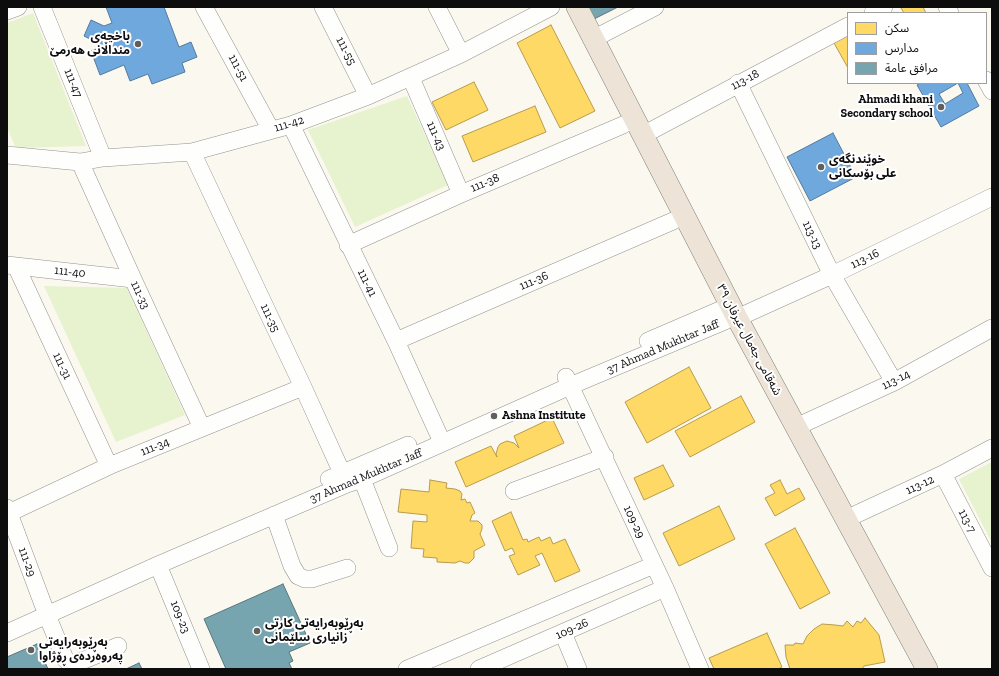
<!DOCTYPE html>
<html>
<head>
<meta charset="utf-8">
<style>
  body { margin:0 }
  #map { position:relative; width:999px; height:676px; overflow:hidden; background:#fbf8f0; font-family:"Zilla Slab","Noto Sans Arabic",serif }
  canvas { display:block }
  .frame { position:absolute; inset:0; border:8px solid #0d0d0d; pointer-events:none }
  .legend { position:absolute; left:847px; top:12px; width:140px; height:72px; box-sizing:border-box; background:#fff; border:1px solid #9e9e9e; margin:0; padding:5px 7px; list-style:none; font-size:12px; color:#0d0d0d }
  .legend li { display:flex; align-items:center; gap:8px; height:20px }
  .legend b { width:20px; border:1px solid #9e9e9e }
</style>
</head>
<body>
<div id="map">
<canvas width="999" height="676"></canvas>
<div class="frame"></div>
<ul class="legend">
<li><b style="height:11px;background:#ffd966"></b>سكن</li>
<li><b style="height:11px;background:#6fa8dc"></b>مدارس</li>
<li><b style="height:11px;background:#76a5af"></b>مرافق عامة</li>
</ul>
</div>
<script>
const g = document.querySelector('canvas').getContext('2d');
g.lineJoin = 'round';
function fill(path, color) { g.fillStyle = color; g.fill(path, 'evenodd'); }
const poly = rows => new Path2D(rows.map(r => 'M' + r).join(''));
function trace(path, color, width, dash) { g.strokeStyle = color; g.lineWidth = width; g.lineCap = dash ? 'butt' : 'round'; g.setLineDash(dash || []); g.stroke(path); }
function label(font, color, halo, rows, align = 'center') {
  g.font = font + ' "Zilla Slab","Noto Sans Arabic",serif'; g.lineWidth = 4; g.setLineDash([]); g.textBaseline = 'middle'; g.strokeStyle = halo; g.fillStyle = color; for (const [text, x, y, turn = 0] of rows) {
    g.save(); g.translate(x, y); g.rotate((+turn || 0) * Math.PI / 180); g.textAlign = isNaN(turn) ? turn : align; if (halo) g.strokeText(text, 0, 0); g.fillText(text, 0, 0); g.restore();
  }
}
fill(poly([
  [33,13,86,146,16,148,7,128,7,23],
  [407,96,448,185,355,227,308,130],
  [44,286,127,288,185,415,116,442],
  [992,462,992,543,959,479]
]), '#e7f2ce');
const homes = poly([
  [903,7,923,7,926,13,904,13,901,8,903,7],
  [551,25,595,111,560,128,517,43,551,25],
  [848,35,848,68,834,43,848,35],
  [474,82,488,110,446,130,432,102,474,82],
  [535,106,546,132,473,162,462,136,535,106],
  [689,367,711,408,647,443,625,402,689,367],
  [741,396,755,422,690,457,675,431,741,396],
  [552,418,564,443,466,487,455,462,491,446,497,457,496,454,498,447,500,444,507,441,514,443,519,448,514,436,552,418],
  [663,465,674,486,644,500,634,478,663,465],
  [430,480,447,483,446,488,455,489,460,491,462,494,461,500,465,499,467,503,470,502,475,513,472,515,470,521,478,521,482,525,482,529,480,534,485,545,474,551,474,558,469,563,465,563,460,561,455,563,437,562,437,558,423,557,424,549,411,548,413,521,427,522,427,515,398,512,401,489,429,492,430,480],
  [780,480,787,494,799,488,805,499,775,516,765,498,775,493,770,485,780,480],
  [719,506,735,539,679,566,663,533,719,506],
  [511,512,523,540,527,539,528,542,539,537,541,541,550,537,553,544,565,539,580,571,555,582,542,553,535,556,540,565,518,575,509,556,515,554,512,548,505,551,492,521,511,512],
  [795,528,830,593,800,609,765,544,795,528],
  [865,618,879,635,885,662,864,666,862,669,790,669,786,657,785,645,794,645,795,643,803,644,807,636,814,629,822,624,835,625,843,626,847,621,853,627,857,621,861,623,865,618],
  [767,633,782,667,778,669,714,669,709,658,767,633]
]);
fill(homes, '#ffd966');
trace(homes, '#b69c4b', 1);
const schools = poly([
  [106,7,164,7,179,47,191,42,197,57,182,63,185,72,152,84,148,74,130,81,124,65,100,75,91,51,99,48,96,42,84,36,91,20,104,26,112,23,106,7],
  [920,83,967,83,979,106,941,127,917,85,920,83],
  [958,83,963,93,945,104,939,94,958,83],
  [833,133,856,177,810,201,787,157,833,133]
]);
fill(schools, '#6fa8dc');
trace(schools, '#527a9e', 1);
const public = poly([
  [585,7,618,7,592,20,585,7],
  [283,584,310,643,289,652,293,661,289,663,292,669,226,669,204,619,283,584],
  [37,644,48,669,7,669,7,657,37,644],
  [139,663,142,669,126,669,139,663]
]);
fill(public, '#76a5af');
trace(public, '#56777e', 1);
const minor = poly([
  [42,7,103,158],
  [204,7,271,130],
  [323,7,368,96],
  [437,7,461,54],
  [947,7,950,13],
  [7,11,18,7],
  [873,13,884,7],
  [593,39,655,7],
  [411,78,461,194],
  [986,80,992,91],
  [738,83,832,275,894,382],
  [291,125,396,341,442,442],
  [643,135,848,26],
  [192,152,303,387,347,484],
  [7,155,80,162,103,158,192,152,291,125,368,96,461,54,551,7],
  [80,162,133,279,202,428],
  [348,245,461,194,623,125],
  [7,265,133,279],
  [16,266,109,466],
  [737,318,832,275,992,197],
  [396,341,673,221],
  [648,341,720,310],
  [566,377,665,588,700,669],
  [796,427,894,382,992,328],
  [943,474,992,568],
  [329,479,408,445],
  [362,479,389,548],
  [514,491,605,457],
  [7,508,47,615,65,659,70,663,77,663,118,646],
  [9,513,109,466,303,387],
  [274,515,292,566,298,576,305,579,312,579,347,568],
  [846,519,943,474,992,448],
  [158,565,201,669],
  [7,633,158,565,347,484,362,479,570,386,725,321],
  [563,633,578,669],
  [407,669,654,565],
  [479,669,665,588]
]);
const major = poly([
  [577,7,737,318,927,669]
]);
trace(minor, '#94938f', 18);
trace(major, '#81807c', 22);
trace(minor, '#fefefd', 17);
trace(major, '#ede4d7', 21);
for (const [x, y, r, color] of [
  [138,44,4,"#605f5c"],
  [941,107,4,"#605f5c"],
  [821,167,4,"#605f5c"],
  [494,416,4,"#605f5c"],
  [257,631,4,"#605f5c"],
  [31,650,4,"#605f5c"]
]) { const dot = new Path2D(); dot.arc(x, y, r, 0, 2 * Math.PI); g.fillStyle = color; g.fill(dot); trace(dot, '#fff', 1.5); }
label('bold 12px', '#0d0d0d', '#fff', [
  ["باخچەی",130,37,"right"],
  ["منداڵانی هەرمێ",130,51,"right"],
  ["Ahmadi khani",933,100,"right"],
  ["Secondary school",933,114,"right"],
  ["خوێندنگەی",829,160],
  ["علی بۆسکانی",829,174],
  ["Ashna Institute",502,416],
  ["بەڕێوبەرایەتی کارتی",265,624],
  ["زانیاری سلێمانی",265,638],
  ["بەڕێوبەرایەتی",39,643],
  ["پەروەردەی ڕۆژاوا",39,657]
], 'left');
label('12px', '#0d0d0d', '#fff', [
  ["111-55",346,51,63],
  ["111-51",238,68,62],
  ["113-18",745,80,-28],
  ["111-47",73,83,68],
  ["111-42",289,124,-17],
  ["111-43",436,136,66],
  ["111-38",485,183,-23],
  ["113-13",812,235,64],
  ["113-16",865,259,-26],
  ["111-40",70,272,6],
  ["111-36",534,281,-23],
  ["111-41",367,283,64],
  ["111-33",140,295,65],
  ["111-35",270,318,65],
  ["شەقامی جەمال عیرفان ٣٩",749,340,62],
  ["37 Ahmad Mukhtar Jaff",663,347,-23],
  ["111-31",62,366,65],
  ["113-14",896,380,-27],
  ["111-34",155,447,-22],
  ["37 Ahmad Mukhtar Jaff",366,476,-23],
  ["113-12",920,485,-25],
  ["113-7",967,521,62],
  ["109-29",634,522,65],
  ["111-29",27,562,70],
  ["109-23",180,617,68],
  ["109-26",572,629,-24]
]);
</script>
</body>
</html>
